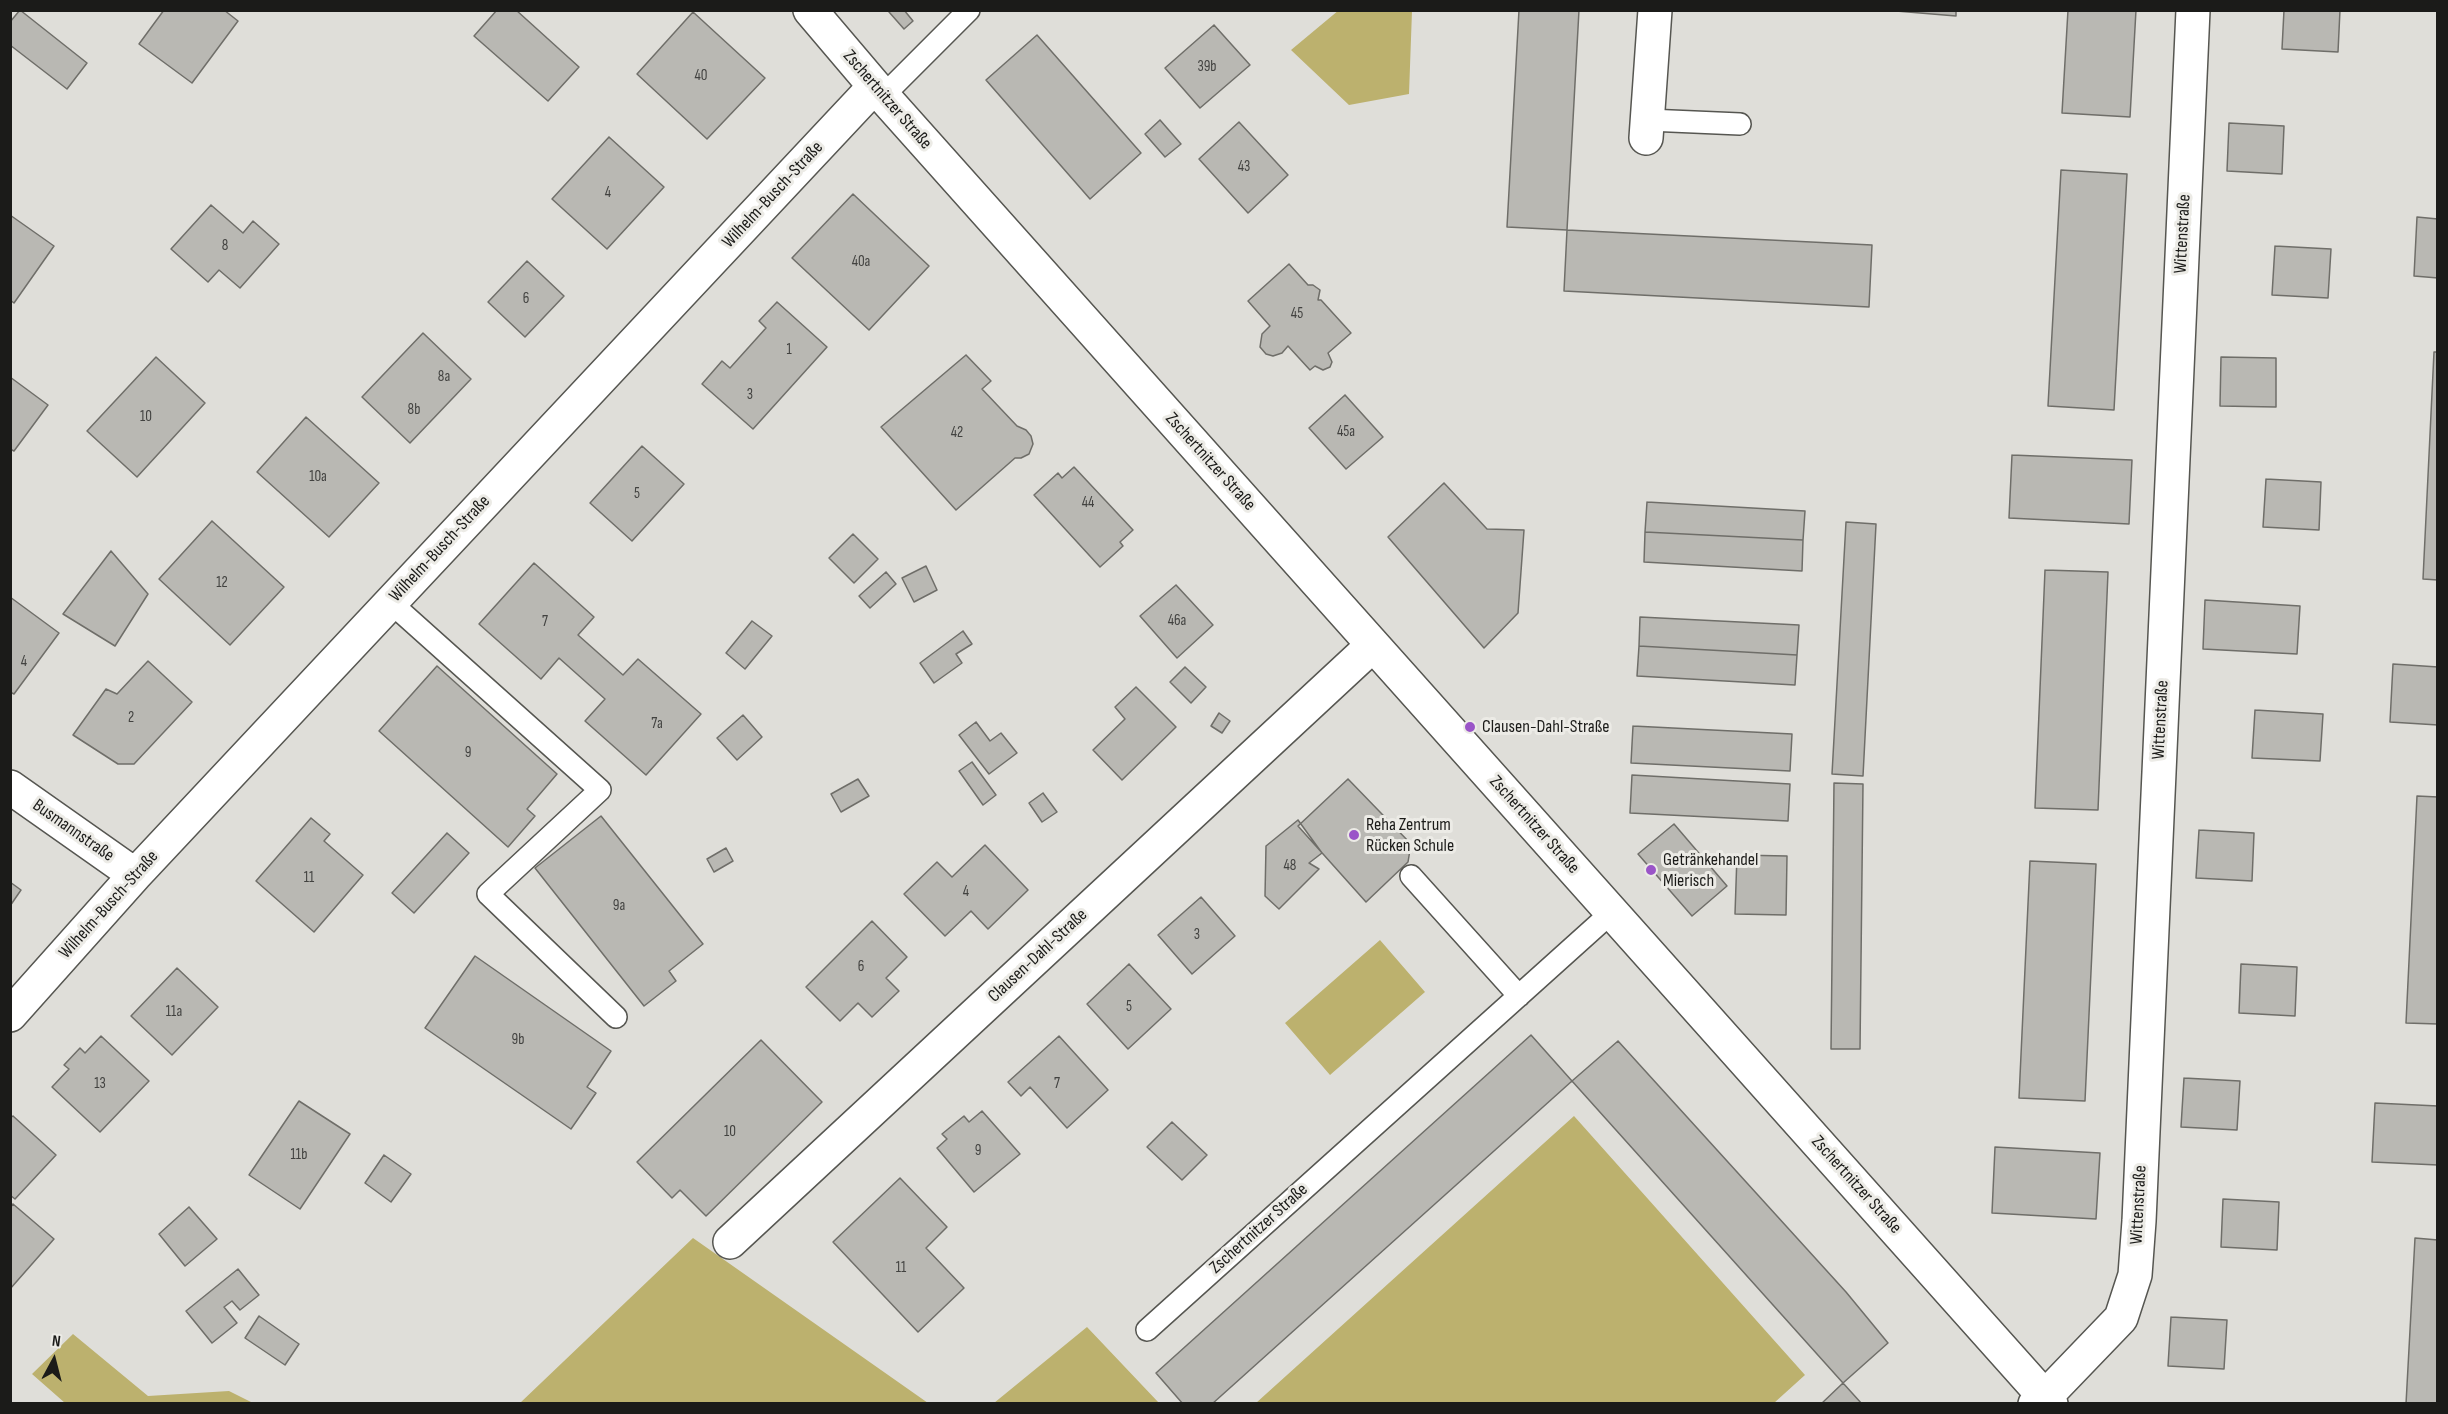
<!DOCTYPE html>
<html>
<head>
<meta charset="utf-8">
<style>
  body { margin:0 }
  #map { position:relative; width:2448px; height:1414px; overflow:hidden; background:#dfded9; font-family:"Sofia Sans Condensed",sans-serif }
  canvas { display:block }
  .frame { position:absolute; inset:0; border:12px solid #1b1b19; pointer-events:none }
  .north { position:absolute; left:24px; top:1330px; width:60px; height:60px; -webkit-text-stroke:4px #ecebe6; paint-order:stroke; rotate:7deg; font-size:16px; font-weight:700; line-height:24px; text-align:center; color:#1b1b19 }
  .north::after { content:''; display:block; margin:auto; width:21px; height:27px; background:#1b1b19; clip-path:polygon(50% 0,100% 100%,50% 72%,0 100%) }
</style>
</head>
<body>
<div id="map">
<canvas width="2448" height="1414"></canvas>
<div class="frame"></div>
<div class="north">N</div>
</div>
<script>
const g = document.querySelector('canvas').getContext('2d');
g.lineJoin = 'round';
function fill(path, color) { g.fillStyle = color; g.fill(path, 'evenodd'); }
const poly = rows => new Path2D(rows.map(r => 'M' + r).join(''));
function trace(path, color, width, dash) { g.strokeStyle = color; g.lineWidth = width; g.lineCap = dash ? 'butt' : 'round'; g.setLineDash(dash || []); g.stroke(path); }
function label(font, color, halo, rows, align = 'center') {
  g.font = font + ' "Sofia Sans Condensed",sans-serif'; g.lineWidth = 6; g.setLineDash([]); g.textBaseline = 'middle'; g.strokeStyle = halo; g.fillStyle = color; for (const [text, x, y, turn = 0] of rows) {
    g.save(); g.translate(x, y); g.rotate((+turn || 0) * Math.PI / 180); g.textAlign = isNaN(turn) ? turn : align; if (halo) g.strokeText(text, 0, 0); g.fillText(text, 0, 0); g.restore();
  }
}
fill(poly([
  [1339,10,1412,11,1409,94,1349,105,1291,50],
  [1380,940,1425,992,1330,1075,1285,1023],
  [1574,1116,1805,1375,1774,1403,1256,1403],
  [693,1238,928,1403,520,1403],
  [1087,1327,1159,1403,994,1403],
  [73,1334,148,1396,229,1391,253,1403,65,1403,32,1374]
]), '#bcb16e');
const building = poly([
  [20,10,87,63,67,89,10,45,10,22,20,10],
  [164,10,224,10,238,21,192,83,139,44,164,10],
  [497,10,516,10,579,67,548,101,474,36,497,10],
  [890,10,904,10,913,21,904,29,889,12,890,10],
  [1519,10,1579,10,1567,230,1507,227,1519,10],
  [1884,10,1956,10,1956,16,1884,10],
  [2068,10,2136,10,2130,117,2062,113,2068,10],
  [2284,10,2340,10,2338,52,2282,49,2284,10],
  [693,12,765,78,707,139,637,74,693,12],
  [1214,25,1250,65,1200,108,1165,68,1214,25],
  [1037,35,1141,153,1090,199,986,80,1037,35],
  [1160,120,1181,144,1165,157,1145,134,1160,120],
  [1239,122,1288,175,1248,213,1199,159,1239,122],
  [2229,123,2284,126,2282,174,2227,171,2229,123],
  [609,137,664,187,607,249,552,199,609,137],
  [2061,170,2127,174,2114,410,2048,406,2061,170],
  [853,194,929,266,869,330,792,258,853,194],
  [211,205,243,233,253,221,279,244,240,288,219,270,208,282,171,249,211,205],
  [10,215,54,246,14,303,10,300,10,215],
  [2417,217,2438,219,2438,278,2414,276,2417,217],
  [1567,230,1872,245,1869,307,1564,291,1567,230],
  [2275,246,2331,249,2328,298,2272,295,2275,246],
  [527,261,564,296,525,337,488,302,527,261],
  [1289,264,1308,285,1313,285,1320,290,1318,300,1321,300,1351,333,1328,353,1332,362,1330,367,1323,370,1315,366,1310,370,1288,346,1282,353,1273,356,1266,354,1260,347,1262,334,1270,326,1248,301,1289,264],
  [777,302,827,347,753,429,702,384,722,361,730,368,766,328,759,321,777,302],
  [423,333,471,379,410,443,362,397,423,333],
  [2434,352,2438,352,2438,580,2423,579,2434,352],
  [966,355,991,381,982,389,1017,426,1026,430,1031,436,1033,444,1029,454,1021,458,1015,458,956,510,881,427,966,355],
  [156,357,205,403,137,477,87,431,156,357],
  [2221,357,2276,358,2276,407,2220,406,2221,357],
  [10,377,48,405,14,451,10,449,10,377],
  [1345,395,1383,437,1346,469,1309,428,1345,395],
  [306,417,379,483,329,537,257,472,306,417],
  [642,446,684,484,632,541,590,503,642,446],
  [2012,455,2132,460,2129,524,2009,518,2012,455],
  [1074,467,1133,530,1120,542,1123,546,1100,567,1034,495,1058,473,1062,478,1074,467],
  [2266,479,2321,482,2319,530,2263,527,2266,479],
  [1444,483,1487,529,1524,530,1518,613,1484,648,1388,537,1444,483],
  [1647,502,1805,511,1803,540,1645,532,1647,502],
  [212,521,284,587,230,645,159,579,212,521],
  [1846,522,1876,524,1863,776,1832,774,1846,522],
  [1645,532,1803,540,1802,571,1644,562,1645,532],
  [853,534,878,559,854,583,829,558,853,534],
  [111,551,148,594,115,646,63,614,111,551],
  [534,563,594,617,578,635,623,675,638,659,701,714,646,775,585,721,605,699,559,658,541,679,479,624,534,563],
  [926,566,937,590,914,602,902,578,926,566],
  [2045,570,2108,572,2098,810,2035,808,2045,570],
  [886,572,896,584,870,608,859,596,886,572],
  [1176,585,1213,625,1177,658,1140,616,1176,585],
  [10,597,59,633,14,694,10,692,10,597],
  [2205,600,2300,606,2297,654,2203,649,2205,600],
  [1640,617,1799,625,1797,655,1639,646,1640,617],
  [752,621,772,636,745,669,726,653,752,621],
  [963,631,972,644,956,654,962,663,934,683,920,663,963,631],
  [1639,646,1797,655,1795,685,1637,676,1639,646],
  [148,661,192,702,134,764,118,764,73,735,106,689,117,694,148,661],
  [2393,664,2438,667,2438,725,2390,722,2393,664],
  [437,666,557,774,527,809,535,816,508,847,379,731,437,666],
  [1185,667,1206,687,1191,703,1170,682,1185,667],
  [1136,687,1176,727,1122,780,1093,750,1125,719,1115,707,1136,687],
  [2255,710,2323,714,2320,761,2252,758,2255,710],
  [1219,713,1230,721,1222,733,1211,726,1219,713],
  [743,715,762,737,737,760,717,738,743,715],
  [976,722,990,741,1001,733,1017,753,989,774,959,735,976,722],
  [1633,726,1792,734,1790,771,1631,763,1633,726],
  [972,762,996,795,983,805,959,771,972,762],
  [1632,775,1790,784,1788,821,1630,813,1632,775],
  [858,779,869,796,841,812,831,794,858,779],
  [1348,779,1411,844,1408,862,1366,902,1298,826,1348,779],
  [1834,783,1863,784,1860,1049,1831,1049,1834,783],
  [1043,793,1057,812,1042,822,1029,803,1043,793],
  [2417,796,2438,797,2438,1024,2406,1023,2417,796],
  [601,816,703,944,669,971,676,981,644,1006,535,868,601,816],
  [311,818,330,834,324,841,363,875,314,932,256,881,311,818],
  [1298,820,1322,853,1309,863,1319,869,1279,909,1265,896,1266,846,1298,820],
  [1674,824,1727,886,1692,916,1638,854,1674,824],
  [2199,830,2254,833,2252,881,2196,878,2199,830],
  [447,833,469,853,414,913,392,893,447,833],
  [985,845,1028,890,988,929,971,911,945,936,904,894,937,862,952,877,985,845],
  [726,848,733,861,714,872,707,859,726,848],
  [1737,855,1787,856,1786,915,1735,914,1737,855],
  [2030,861,2096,864,2085,1101,2019,1098,2030,861],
  [10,882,21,890,10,906,10,882],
  [1201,897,1235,936,1192,974,1158,935,1201,897],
  [872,921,907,957,886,978,899,991,872,1017,858,1003,840,1021,806,987,872,921],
  [475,956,611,1051,587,1087,596,1093,571,1129,425,1028,475,956],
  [1129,964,1171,1009,1128,1049,1087,1004,1129,964],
  [2241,964,2297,967,2295,1016,2239,1013,2241,964],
  [177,968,218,1007,172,1055,131,1016,177,968],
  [1531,1035,1572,1081,1212,1404,1183,1404,1156,1373,1531,1035],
  [101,1036,149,1081,100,1132,52,1087,69,1069,64,1065,80,1048,85,1053,101,1036],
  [1059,1036,1108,1090,1067,1128,1030,1087,1021,1096,1008,1082,1059,1036],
  [761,1040,822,1102,706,1216,680,1190,672,1198,637,1162,761,1040],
  [1618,1041,1846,1292,1888,1343,1843,1383,1572,1081,1618,1041],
  [2184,1078,2240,1081,2237,1130,2181,1127,2184,1078],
  [299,1101,350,1134,300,1209,249,1175,299,1101],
  [2375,1103,2438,1106,2438,1165,2372,1162,2375,1103],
  [982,1111,1020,1154,974,1192,937,1148,947,1139,942,1134,964,1116,969,1122,982,1111],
  [13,1116,56,1155,15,1199,10,1195,10,1118,13,1116],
  [1172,1122,1207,1155,1182,1180,1147,1147,1172,1122],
  [1995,1147,2100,1153,2096,1219,1992,1213,1995,1147],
  [384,1155,411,1174,391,1202,365,1183,384,1155],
  [900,1178,947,1227,926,1248,964,1288,918,1332,833,1242,900,1178],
  [2223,1199,2279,1202,2277,1250,2221,1247,2223,1199],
  [13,1204,54,1239,10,1289,10,1208,13,1204],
  [189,1207,217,1239,185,1266,159,1234,189,1207],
  [2415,1238,2438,1240,2438,1404,2406,1404,2415,1238],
  [238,1269,259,1295,240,1310,232,1301,224,1307,237,1323,212,1343,186,1311,238,1269],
  [259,1316,299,1344,285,1365,245,1338,259,1316],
  [2171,1317,2227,1320,2224,1369,2168,1366,2171,1317],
  [1843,1383,1862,1404,1821,1404,1843,1383]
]);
fill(building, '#b9b8b3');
trace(building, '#6f6e69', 1.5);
const lane = poly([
  [883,96,969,10],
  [1648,120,1740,124],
  [390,602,600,790,488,894,616,1017],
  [1411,876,1519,996],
  [1147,1330,1612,912]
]);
const street = poly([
  [810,10,883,96,2051,1404],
  [1646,138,1655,10],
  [10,787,135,875],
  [10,1015,135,875,874,87],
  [730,1242,1373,645],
  [2035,1404,2045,1397,2121,1318,2135,1275,2139,1221,2193,10]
]);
trace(lane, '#565651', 24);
trace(street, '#565651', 36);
trace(lane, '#fff', 21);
trace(street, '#fff', 33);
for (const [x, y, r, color] of [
  [1470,727,6,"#9a54c8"],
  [1354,835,6,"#9a54c8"],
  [1651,870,6,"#9a54c8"]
]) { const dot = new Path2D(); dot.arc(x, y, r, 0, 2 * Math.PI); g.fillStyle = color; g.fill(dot); trace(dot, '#ecebe6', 2); }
label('15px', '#424240', null, [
  ["39b",1207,67],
  ["40",701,76],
  ["43",1244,167],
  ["4",608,193],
  ["8",225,246],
  ["40a",861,262],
  ["6",526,299],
  ["45",1297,314],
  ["1",789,350],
  ["8a",444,377],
  ["3",750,395],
  ["8b",414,410],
  ["10",146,417],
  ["45a",1346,432],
  ["42",957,433],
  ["10a",318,477],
  ["5",637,494],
  ["44",1088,503],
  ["12",222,583],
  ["46a",1177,621],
  ["7",545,622],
  ["4",24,662],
  ["2",131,718],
  ["7a",657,724],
  ["9",468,753],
  ["48",1290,866],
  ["11",309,878],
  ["4",966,892],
  ["9a",619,906],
  ["3",1197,935],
  ["6",861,967],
  ["5",1129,1007],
  ["11a",174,1012],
  ["9b",518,1040],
  ["13",100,1084],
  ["7",1057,1084],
  ["10",730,1132],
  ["9",978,1151],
  ["11b",299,1155],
  ["11",901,1268]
]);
label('18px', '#1b1b19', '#ecebe6', [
  ["Zschertnitzer Straße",887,100,49],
  ["Wilhelm-Busch-Straße",773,195,-47],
  ["Wittenstraße",2183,234,-87],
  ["Zschertnitzer Straße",1210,462,48],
  ["Wilhelm-Busch-Straße",440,549,-47],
  ["Wittenstraße",2161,720,-87],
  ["Zschertnitzer Straße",1534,825,48],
  ["Busmannstraße",73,831,35],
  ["Wilhelm-Busch-Straße",109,905,-48],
  ["Clausen-Dahl-Straße",1038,956,-43],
  ["Zschertnitzer Straße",1856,1185,48],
  ["Wittenstraße",2139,1205,-87],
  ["Zschertnitzer Straße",1259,1229,-42]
]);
label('18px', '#1b1b19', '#ecebe6', [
  ["Clausen-Dahl-Straße",1482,727],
  ["Reha Zentrum",1366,825],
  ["Rücken Schule",1366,846],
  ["Getränkehandel",1663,860],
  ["Mierisch",1663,881]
], 'left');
</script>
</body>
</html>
